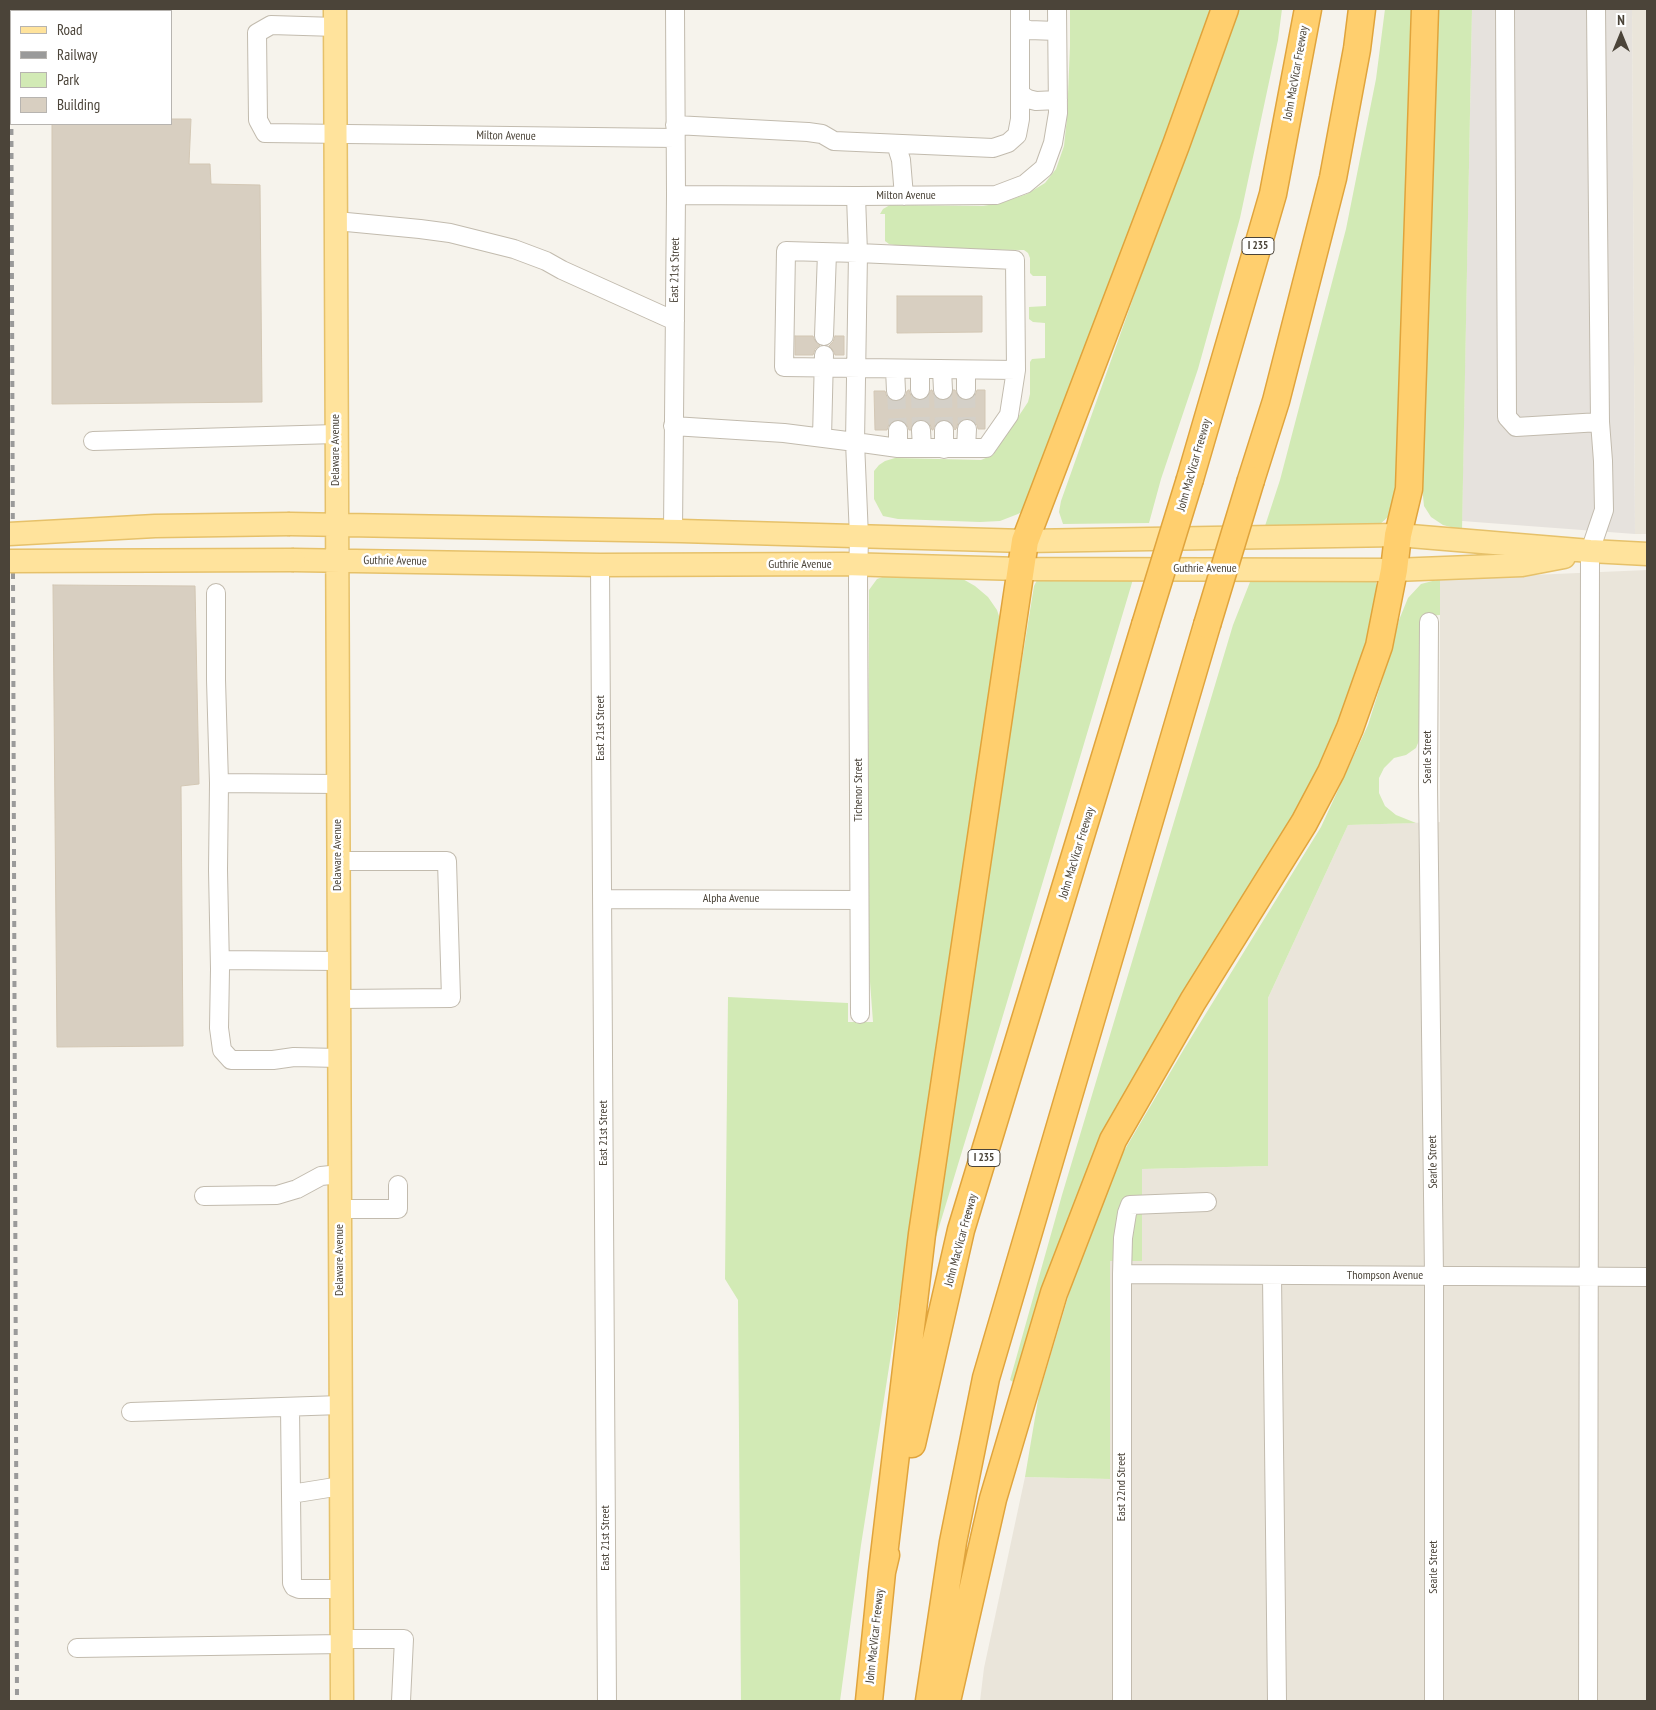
<!DOCTYPE html>
<html>
<head>
<meta charset="utf-8">
<style>
  body { margin:0 }
  #map { position:relative; width:1656px; height:1710px; overflow:hidden; background:#f6f3ec; font-family:"PT Sans Narrow",sans-serif }
  canvas { display:block }
  .frame { position:absolute; inset:0; border:10px solid #4b4439; pointer-events:none }
  .legend { position:absolute; left:10px; top:10px; width:162px; height:115px; box-sizing:border-box; background:#fff; border:1px solid #b7b4b0; margin:0; padding:6px 9px; list-style:none; font-size:15px; color:#4b4439 }
  .legend li { display:flex; align-items:center; gap:10px; height:25px }
  .legend b { width:25px; border:1px solid #b7b4b0 }
  .north { position:absolute; left:1596px; top:10px; width:50px; height:50px; -webkit-text-stroke:4px #fff; paint-order:stroke; rotate:0deg; font-size:14px; font-weight:700; line-height:20px; text-align:center; color:#4b4439 }
  .north::after { content:''; display:block; margin:auto; width:18px; height:22px; background:#4b4439; clip-path:polygon(50% 0,100% 100%,50% 72%,0 100%) }
</style>
</head>
<body>
<div id="map">
<canvas width="1656" height="1710"></canvas>
<div class="frame"></div>
<ul class="legend">
<li><b style="height:6px;background:#ffe39c"></b>Road</li>
<li><b style="height:6px;background:#9a9a9a"></b>Railway</li>
<li><b style="height:14px;background:#d2eab5"></b>Park</li>
<li><b style="height:14px;background:#d8cfc1"></b>Building</li>
</ul>
<div class="north">N</div>
</div>
<script>
const g = document.querySelector('canvas').getContext('2d');
g.lineJoin = 'round';
function fill(path, color) { g.fillStyle = color; g.fill(path, 'evenodd'); }
const poly = rows => new Path2D(rows.map(r => 'M' + r).join(''));
function trace(path, color, width, dash) { g.strokeStyle = color; g.lineWidth = width; g.lineCap = dash ? 'butt' : 'round'; g.setLineDash(dash || []); g.stroke(path); }
function label(font, color, halo, rows, align = 'center') {
  g.font = font + ' "PT Sans Narrow",sans-serif'; g.lineWidth = 5; g.setLineDash([]); g.textBaseline = 'middle'; g.strokeStyle = halo; g.fillStyle = color; for (const [text, x, y, turn = 0] of rows) {
    g.save(); g.translate(x, y); g.rotate((+turn || 0) * Math.PI / 180); g.textAlign = isNaN(turn) ? turn : align; if (halo) g.strokeText(text, 0, 0); g.fillText(text, 0, 0); g.restore();
  }
}
fill(poly([
  [1632,9,1647,9,1647,534,1635,534],
  [1647,570,1647,1701,980,1701,984,1668,1025,1477,1110,1479,1110,1261,1142,1261,1142,1169,1268,1166,1268,998,1348,825,1440,822,1440,579]
]), '#eae5da');
fill(poly([
  [1472,9,1632,9,1635,534,1462,521]
]), '#e6e2dd');
fill(poly([
  [1070,9,1212,9,1028,508,1018,514,1000,521,980,522,898,519,883,516,874,499,874,471,879,465,885,461,895,458,981,460,993,455,1028,402,1030,394,1030,362,1032,359,1045,358,1045,323,1033,322,1029,319,1029,307,1046,306,1046,276,1033,276,1030,273,1030,258,1028,253,1024,250,895,249,895,245,889,244,885,241,885,214,880,214,883,209,890,205,983,206,1001,203,1027,194,1045,183,1056,169,1064,146,1067,118,1070,46],
  [1236,9,1282,9,1278,40,1240,218,1198,369,1161,479,1149,523,1063,524,1059,512,1061,501],
  [1385,9,1415,9,1401,460,1395,499,1388,517,1378,526,1265,526,1280,480,1346,229,1376,79],
  [1438,9,1472,9,1462,530,1443,525,1431,517,1424,506,1422,486],
  [891,574,961,578,975,586,988,597,997,610,1002,625,938,1056,861,1545,840,1701,741,1701,738,1300,725,1279,728,997,848,1003,848,1022,873,1022,868,955,869,590,877,579],
  [1039,576,1134,576,987,1069,936,1237,933,1236,1000,797,1034,586],
  [1440,579,1440,615,1422,616,1422,733,1416,748,1406,755,1394,758,1384,768,1379,778,1379,793,1385,806,1396,815,1416,823,1348,825,1268,998,1268,1166,1142,1169,1142,1261,1110,1261,1110,1479,1025,1477,1039,1394,1071,1287,1090,1233,1121,1156,1184,1049,1321,827,1368,725,1386,668,1399,620,1408,598,1421,584],
  [1250,582,1376,582,1377,587,1373,616,1352,689,1328,753,1297,812,1099,1147,1081,1186,1055,1252,1013,1382,1010,1380,1062,1195,1233,625]
]), '#d2eab5');
const building = poly([
  [171,119,191,119,189,164,210,164,211,184,260,185,262,402,52,404,52,124,171,124,171,119],
  [897,296,982,296,982,332,897,333,897,296],
  [795,336,813,336,815,341,820,345,815,349,813,355,795,355,795,336],
  [835,336,844,336,844,355,835,355,833,350,829,346,833,342,835,336],
  [909,390,911,396,920,401,926,399,931,390,932,390,934,395,938,399,943,401,949,399,953,390,955,390,960,399,966,401,975,396,977,390,985,390,985,429,978,429,977,425,973,420,967,418,958,423,956,429,955,430,950,421,944,419,938,421,935,425,933,430,932,430,930,424,921,419,915,421,911,430,909,430,907,425,904,421,898,419,889,424,887,430,875,430,874,391,885,391,887,397,896,402,902,400,906,395,907,391,909,390],
  [53,585,195,586,199,784,181,786,183,1046,57,1047,53,585]
]);
fill(building, '#d8cfc1');
trace(building, '#d3c7b4', 1);
trace(poly([
  [920,390,921,430],
  [943,390,944,430],
  [966,390,967,429],
  [896,391,898,430]
]), '#d4d0c8', 18, [18, 9]);
const minor = poly([
  [1505,9,1507,417,1516,427,1600,422],
  [336,27,271,25,257,33,258,120,265,133,675,138],
  [1021,27,1029,30,1057,31],
  [1020,94,1028,99,1036,101,1058,100],
  [675,125,808,132,822,134,834,141,993,148,1008,143,1017,135,1020,119,1020,9],
  [896,144,901,160,904,196],
  [676,195,856,196,996,195,1025,184,1044,168,1053,143,1058,113,1057,9],
  [856,196,858,253,786,251,784,367,1016,370],
  [336,221,420,229,450,233,514,249,546,261,562,270,675,321],
  [858,253,1015,260,1016,370,1009,415,986,448,898,448,855,442,858,253],
  [824,336,827,253],
  [895,369,896,391],
  [920,369,920,390],
  [942,370,943,390],
  [966,370,966,390],
  [673,426,784,433,855,442,859,537,858,580,860,1014],
  [898,430,898,448],
  [921,430,922,448],
  [944,430,944,449],
  [822,438,824,355],
  [93,441,336,434],
  [966,448,967,429],
  [673,531,676,195,675,9],
  [600,565,607,1701],
  [216,593,216,680,219,783,218,870,220,969,219,1028,222,1050,231,1060,273,1060,294,1057,339,1058],
  [1429,622,1428,785,1434,1276,1434,1701],
  [219,783,338,784],
  [338,861,447,861,451,998,339,999],
  [602,899,859,900],
  [220,960,339,961],
  [204,1196,277,1195,297,1189,321,1176,340,1174],
  [340,1209,398,1209,398,1185],
  [1122,1274,1647,1277],
  [1272,1276,1277,1701],
  [290,1407,292,1583,294,1587,299,1589,341,1589],
  [131,1412,341,1405],
  [291,1494,341,1486],
  [342,1639,404,1639,401,1701],
  [77,1648,342,1644],
  [1122,1701,1122,1274,1123,1238,1127,1213,1130,1205,1207,1202],
  [1588,1701,1590,551,1604,510,1603,461,1600,422,1596,9]
]);
const major = poly([
  [335,9,342,1701],
  [290,524,681,531,1025,541,1398,535,1590,551,1647,554],
  [294,560,600,565,844,564,1020,569,1394,570,1522,565,1564,557]
]);
const highway = poly([
  [1190,479,1273,194,1308,9],
  [1251,480,1276,401,1333,178,1357,49,1362,9],
  [912,1444,961,1230,1145,625],
  [882,1572,922,1234,1025,541,1176,145,1225,9],
  [869,1701,882,1572,886,1555],
  [929,1701,953,1542,986,1378,1207,625],
  [947,1701,993,1499,1054,1293,1113,1140,1193,1001,1304,823,1331,772,1350,728,1379,646,1394,570,1398,535,1409,489,1425,9]
]);
trace(minor, '#c2bbae', 20);
trace(major, '#e6c16a', 25);
trace(highway, '#e0a43c', 29);
trace(minor, '#fff', 18);
trace(major, '#ffe39c', 22);
trace(highway, '#ffcf6e', 26);
trace(poly([
  [11,9,17,1701]
]), '#9a9a9a', 4, [6, 6]);
const majorBridge = poly([
  [9,534,155,526,290,524],
  [9,561,294,560]
]);
const highwayBridge = poly([
  [1145,625,1190,479],
  [1207,625,1251,480]
]);
trace(majorBridge, '#e6c16a', 25, []);
trace(highwayBridge, '#e0a43c', 29, []);
trace(majorBridge, '#ffe39c', 22);
trace(highwayBridge, '#ffcf6e', 26);
for (const [x, y, w] of [
  [1258,246,32],
  [984,1158,32]
]) { const box = new Path2D(); box.roundRect(x - w / 2, y - 8.5, w, 17, 4); g.fillStyle = '#fff'; g.fill(box); trace(box, '#4b4439', 1); }
label('bold 11px', '#4b4439', null, [
  ["I 235",1258,246],
  ["I 235",984,1158]
]);
label('12px', '#4b4439', '#fff', [
  ["John MacVicar Freeway",1296,73,-80],
  ["Milton Avenue",506,136,1],
  ["Milton Avenue",906,196],
  ["East 21st Street",675,270,-89],
  ["Delaware Avenue",336,450,-90],
  ["John MacVicar Freeway",1194,465,-74],
  ["Guthrie Avenue",395,561,1],
  ["Guthrie Avenue",800,565],
  ["Guthrie Avenue",1205,569],
  ["East 21st Street",601,728,-90],
  ["Searle Street",1428,757,-90],
  ["Tichenor Street",859,790,-90],
  ["John MacVicar Freeway",1077,853,-73],
  ["Delaware Avenue",338,855,-90],
  ["Alpha Avenue",731,899],
  ["East 21st Street",604,1133,-90],
  ["Searle Street",1433,1162,-91],
  ["John MacVicar Freeway",961,1240,-75],
  ["Delaware Avenue",340,1260,-90],
  ["Thompson Avenue",1385,1276],
  ["East 22nd Street",1122,1487,-90],
  ["East 21st Street",606,1538,-90],
  ["Searle Street",1434,1567,-90],
  ["John MacVicar Freeway",875,1636,-84]
]);
</script>
</body>
</html>
